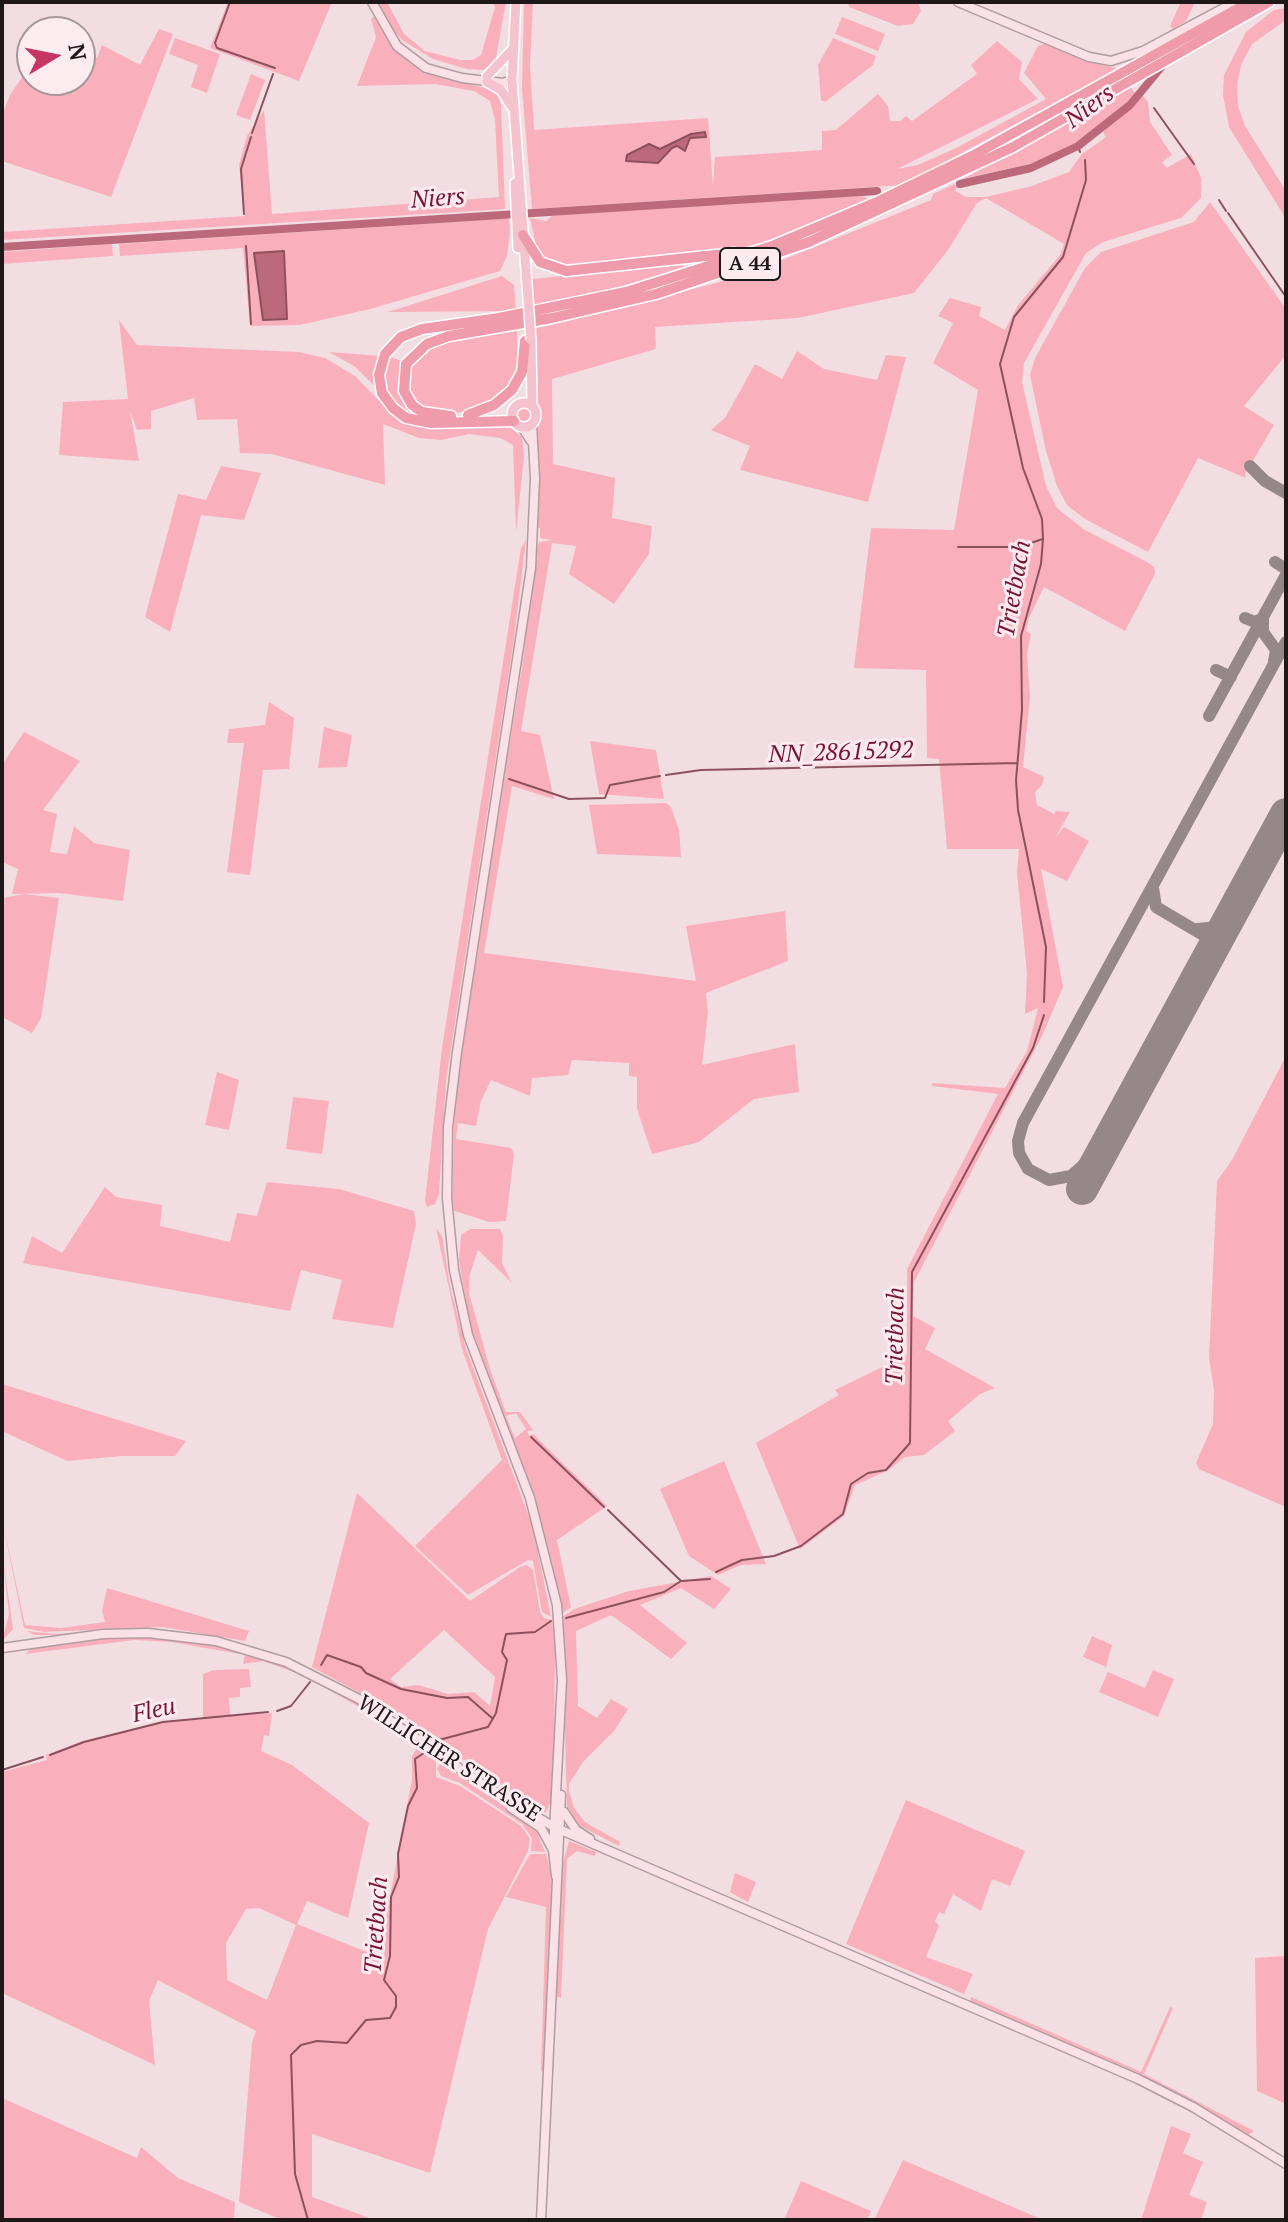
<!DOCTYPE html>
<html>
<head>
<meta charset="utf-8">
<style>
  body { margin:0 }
  #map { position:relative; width:1288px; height:2222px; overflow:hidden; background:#f2dee1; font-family:"PT Serif",serif }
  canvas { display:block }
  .frame { position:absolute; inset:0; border:4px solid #1f1819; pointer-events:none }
  .north { position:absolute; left:16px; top:16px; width:80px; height:80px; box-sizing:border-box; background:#fdecef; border:2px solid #a49799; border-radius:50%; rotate:80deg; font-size:22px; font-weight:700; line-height:32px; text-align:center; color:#1f1819 }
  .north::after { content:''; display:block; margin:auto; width:28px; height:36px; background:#c53762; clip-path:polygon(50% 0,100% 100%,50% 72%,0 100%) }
</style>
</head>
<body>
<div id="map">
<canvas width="1288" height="2222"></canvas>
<div class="frame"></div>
<div class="north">N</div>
</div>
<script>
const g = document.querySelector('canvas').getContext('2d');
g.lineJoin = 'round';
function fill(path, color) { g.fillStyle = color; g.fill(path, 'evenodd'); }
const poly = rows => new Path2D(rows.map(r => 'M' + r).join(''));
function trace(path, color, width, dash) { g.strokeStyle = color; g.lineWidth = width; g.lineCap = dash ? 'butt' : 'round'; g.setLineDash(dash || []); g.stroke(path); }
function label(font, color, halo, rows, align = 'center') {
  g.font = font + ' "PT Serif",serif'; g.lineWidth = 6; g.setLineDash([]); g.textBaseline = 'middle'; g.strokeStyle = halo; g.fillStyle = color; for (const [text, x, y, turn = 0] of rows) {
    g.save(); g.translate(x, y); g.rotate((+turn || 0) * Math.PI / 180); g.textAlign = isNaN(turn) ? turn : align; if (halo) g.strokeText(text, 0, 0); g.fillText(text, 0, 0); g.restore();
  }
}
fill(poly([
  [228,2,332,2,299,81,210,48],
  [379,2,387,2,404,34,425,51,460,60,473,60,481,55,495,7,492,2,506,2,495,63,484,70,467,69,433,59,402,40,390,27],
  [524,2,533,2,530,65,534,130,708,118,713,187,715,157,822,150,822,131,836,130,878,94,888,106,890,121,900,121,906,116,912,121,977,74,971,65,997,41,1022,62,1019,79,1038,99,897,169,918,165,958,147,1046,99,1024,73,1038,46,1044,44,1089,62,1118,69,902,185,532,209,522,89],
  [691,134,705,137,690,138,681,148,672,148,663,160,647,164,640,161],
  [848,2,918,2,921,11,913,24,898,26,849,7],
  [1181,2,1195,2,1186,21,1173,29,1170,26],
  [1286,8,1286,20,1252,44,1241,65,1237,86,1238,106,1245,126,1286,191,1286,219,1229,127,1223,95,1224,75,1246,32,1274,10],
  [374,17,394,48,423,73,497,91,501,105,505,209,2,240,2,232,245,216,239,165,247,136,264,110,272,214,499,197,495,120,490,101,474,91,435,84,357,86,376,37,371,19],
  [842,17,885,34,878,51,835,34],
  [159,29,173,34,111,197,2,161,2,115,10,95,32,63,32,80,80,80,83,54,97,58,102,45,140,65],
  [175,38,220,54,207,93,191,87,198,65,169,54],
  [833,38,876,56,873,65,825,102,821,100,818,65],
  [251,74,265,80,250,120,236,115],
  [1131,87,1137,96,1127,106,1078,142,1034,163,963,179],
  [1142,95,1148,102,1150,122,1172,155,1162,162,1167,168,1191,154,1201,178,1201,198,1181,218,1103,242,1086,253,1024,363,1022,382,1046,486,1057,508,1083,529,1147,562,1154,567,1155,574,1125,631,1044,587,1029,618,1026,631,1031,634,1027,654,1030,697,1023,767,1044,777,1042,785,1035,792,1037,805,1054,814,1056,811,1070,812,1055,838,1064,827,1089,841,1067,881,1041,869,1063,987,1042,1036,914,1282,913,1316,935,1328,925,1349,995,1388,980,1394,948,1421,955,1431,924,1455,905,1457,887,1471,855,1485,844,1516,800,1549,756,1443,839,1395,835,1390,907,1355,907,1269,998,1094,932,1086,932,1083,1005,1088,1027,1051,1038,1008,1025,1014,1027,973,1017,873,1019,849,947,849,939,759,927,758,926,670,854,668,871,528,954,530,978,390,933,363,953,323,938,316,950,298,981,307,979,316,1005,330,1018,305,1060,255,1064,244,986,198,977,203,948,250,914,293,798,318,655,327,656,349,552,379,553,464,615,478,612,518,652,526,649,554,614,604,569,574,576,546,552,543,521,731,540,735,554,799,512,786,484,953,696,981,686,926,785,911,788,961,706,993,708,1012,702,1065,795,1044,799,1092,754,1099,699,1142,652,1154,637,1109,637,1077,629,1076,629,1063,572,1060,568,1075,532,1078,530,1096,491,1080,481,1101,476,1126,458,1123,456,1139,511,1148,514,1154,506,1221,489,1222,452,1210,455,1086,523,661,536,551,539,542,552,540,540,538,540,528,537,527,534,329,740,277,931,200,933,194,954,184,958,187,955,191,966,197,986,197,1032,186,1069,172,1082,154,1106,137,1103,132],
  [861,196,871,200,761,243,726,252,562,268,547,263,538,254,530,218,546,221,553,215],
  [1210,202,1286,309,1286,355,1244,406,1274,425,1245,474,1246,478,1198,458,1148,552,1085,519,1067,505,1057,486,1046,451,1030,375,1035,358,1085,268,1101,252,1194,222],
  [500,219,509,219,510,232,507,256,500,271,370,309,300,325,250,326,243,248,120,256,119,244],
  [112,244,113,256,2,264,2,252],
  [679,265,696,268,532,308,532,279],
  [502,276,514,285,516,311,388,312],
  [119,320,137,345,299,352,325,358,355,376,389,411,405,421,425,427,507,425,522,437,524,457,516,532,513,445,500,438,469,434,441,440,419,438,383,424,385,485,272,454,240,453,237,419,197,420,194,398,151,411,151,429,137,430,130,411,139,461,59,455,63,402,128,399],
  [517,330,517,368,499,399,471,411,454,413,420,407,409,395,408,367,413,357,440,342],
  [797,351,824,369,877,380,886,355,906,357,868,502,740,470,750,446,711,430,725,418,755,364,782,379],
  [329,352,380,356,375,386,354,366],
  [390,357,402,361,400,377,414,417,396,405,387,393,384,376],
  '515 415a9 9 0 1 1 18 0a9 9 0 1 1-18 0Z',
  [221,466,261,473,244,520,201,515,170,632,145,617,178,494,206,500],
  [526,540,513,646,446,1081,439,1194,435,1204,427,1207,425,1201,442,1048,521,548],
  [269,702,294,718,289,769,263,770,250,875,227,872,244,743,227,743,229,729,265,725],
  [324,727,352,735,347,767,318,768],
  [24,732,80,761,43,810,57,814,50,852,67,854,74,826,94,843,130,850,123,901,59,893,12,894,18,869,2,862,2,765],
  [590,741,656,750,664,799,599,794],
  [666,803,671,807,679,830,681,857,597,854,589,805],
  [24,894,59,898,41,1018,32,1033,2,1017,2,898],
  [1286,1056,1286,1507,1199,1469,1196,1463,1213,1424,1214,1390,1209,1358,1217,1181,1232,1160],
  [217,1072,239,1080,229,1130,205,1125],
  [293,1097,329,1101,322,1154,286,1149],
  [267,1182,339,1189,414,1211,416,1224,393,1328,332,1319,342,1280,301,1270,290,1311,23,1263,32,1236,62,1253,105,1187,116,1197,162,1205,160,1226,230,1242,237,1213,257,1216],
  [436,1228,442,1236,450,1286,466,1349,533,1527,551,1617,542,1612,533,1561,528,1560,468,1595,415,1546,502,1460,462,1349],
  [470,1229,500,1229,503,1236,502,1263,512,1283,478,1250,469,1277,469,1293,490,1369,506,1412,520,1412,533,1430,527,1431,529,1436,533,1434,607,1506,557,1540,571,1607,562,1614,539,1515,471,1330,459,1261,461,1235],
  [516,1413,526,1429,515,1438,506,1416],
  [2,1384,186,1441,175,1456,122,1456,67,1461,2,1431],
  [724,1461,766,1564,741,1565,718,1575,689,1556,660,1489],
  [357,1493,470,1601,520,1567,527,1565,533,1570,540,1612,544,1618,552,1620,555,1646,554,1761,551,1801,546,1813,362,1694,312,1667],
  [444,1630,495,1677,490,1706,474,1692,448,1694,418,1685,401,1687,390,1679],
  [2,1518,25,1625,61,1628,105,1622,102,1611,107,1588,249,1631,245,1641,163,1627,45,1632,24,1628],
  [2,1551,13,1629,2,1641,9,1614],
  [711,1576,731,1589,714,1609,681,1588,640,1605,687,1643,671,1659,611,1615,576,1631,578,1706,597,1718,611,1699,628,1709,614,1731,583,1762,569,1784,569,1791,574,1808,585,1822,620,1842,619,1846,572,1822,567,1809,562,1617,574,1609,629,1591],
  [144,1628,187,1632,242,1643,157,1630,56,1635,34,1635,27,1631,54,1634],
  [155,1636,222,1646,240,1654,171,1642,134,1640,25,1654,32,1648,92,1639],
  [1092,1636,1112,1645,1106,1667,1083,1657],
  [245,1653,306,1674,357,1703,436,1758,436,1777,460,1786,521,1826,530,1839,528,1851,488,1929,430,2173,312,2134,312,2197,375,2220,282,2220,239,2202,252,2043,256,2031,158,1980,149,2001,155,2065,2,1993,2,1772,47,1760,46,1755,82,1741,164,1721,203,1718,203,1674,214,1670,249,1669,251,1687,240,1688,240,1697,229,1698,230,1716,272,1713,269,1736,264,1735,261,1751,292,1765,369,1823,348,1918,307,1901,297,1924,384,1959,386,1918,412,1779,412,1756,417,1748,354,1704,302,1675,263,1661,243,1664],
  [259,1908,296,1925,267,2000,227,1980,226,1943,246,1909],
  [1153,1670,1174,1679,1158,1717,1099,1692,1108,1672,1145,1688],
  [440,1764,447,1764,471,1784,536,1826,542,1832,538,1835,545,1852,531,1851,532,1838,522,1824,460,1783,441,1776,437,1768],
  [906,1800,1025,1851,1010,1886,992,1879,981,1911,953,1894,944,1914,939,1912,935,1921,939,1926,926,1957,973,1974,964,1994,846,1944],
  [569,1841,596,1852,595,1856,577,1851,567,1859,561,1998,555,1996,562,1866],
  [530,1854,546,1854,552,1877,544,2072,541,2071,546,1907,506,1897],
  [735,1873,756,1882,748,1902,730,1892],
  [1286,1956,1286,2104,1257,2091,1255,1958],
  [971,1997,1141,2072,1170,2007,1173,2008,1144,2074,1254,2131,1247,2136,1143,2079,1144,2074,1138,2077,970,2002],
  [2,2098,137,2158,141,2147,178,2178,235,2202,234,2220,2,2220],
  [1171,2126,1191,2134,1183,2153,1203,2162,1189,2195,1207,2202,1201,2220,1141,2220],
  [903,2160,1043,2220,874,2220],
  [801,2181,871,2211,867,2220,784,2220]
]), '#faafbd');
const water = poly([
  [705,132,706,137,690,138,685,151,677,146,672,148,658,163,626,161,627,155,649,144,660,149,691,134,705,132],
  [284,251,287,319,263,320,254,253,284,251]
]);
fill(water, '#bc6a7b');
trace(water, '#8d515e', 2);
trace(poly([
  [230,2,215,43,217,48,275,68],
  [1154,108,1194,164],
  [252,133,273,74],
  [1078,146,1080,152],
  [1219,200,1226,211],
  [1228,213,1286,297],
  [244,214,241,169,251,137],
  [246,246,251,324],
  [958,547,1018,547,1043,539],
  [666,775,701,770,1017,763],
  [509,779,569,799,605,798,610,785,660,776],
  [1044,1002,1046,947,1018,810,1016,780,1022,710,1021,636,1041,564,1043,539,1042,519,1023,468,1000,364,1014,317,1063,257,1086,180,1085,160],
  [531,1437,604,1507],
  [608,1510,681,1581],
  [716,1572,742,1560,774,1556,801,1546,843,1514,851,1484,868,1473,886,1470,910,1443,912,1272,1033,1048,1044,1015],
  [566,1618,664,1592,681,1581,710,1579],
  [321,1665,327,1655,361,1667,366,1673,401,1689,447,1698,468,1697,492,1718],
  [277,1711,291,1706,310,1682],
  [435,1741,488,1727,496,1713,507,1660,502,1652,506,1634,535,1632,551,1621],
  [50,1755,84,1742,163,1722,268,1712],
  [2,1770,43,1757],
  [308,2220,295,2174,291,2055,301,2045,317,2041,347,2043,366,2020,390,2018,396,2007,396,1996,384,1980,390,1956,391,1897,399,1877,398,1854,408,1806,417,1788,415,1759,427,1751]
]), '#8d515e', 2);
trace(poly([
  [960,184,1031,168,1078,146,1130,105,1168,59],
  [2,247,877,191]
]), '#bc6a7b', 8);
trace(poly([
  [1250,466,1265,481,1286,493],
  [1275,562,1286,569],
  [1245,618,1255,622,1263,618,1263,632,1276,650,1274,661],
  [1216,670,1231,677],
  [1209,716,1286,575],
  [1153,888,1156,907,1205,936,1210,945,1208,958],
  [1197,929,1219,927,1232,914],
  [1106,1145,1071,1176,1049,1180,1028,1169,1019,1153,1018,1141,1023,1123,1286,642]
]), '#968789', 12);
trace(poly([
  [1082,1189,1286,814]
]), '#968789', 32);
const secondary = poly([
  [372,2,397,46,426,68,462,78,503,83,512,80],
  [958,2,1089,57,1111,61,1143,51,1235,2],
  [532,424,535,478,531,568,457,1052,448,1127,447,1198,454,1270,468,1335,530,1498,557,1605,562,1680,553,1850,556,1876],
  [522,427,531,441],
  [2,1648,103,1634,148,1633,216,1641,286,1662,359,1699,485,1786,554,1827,1138,2079,1193,2107,1286,2164],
  [511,1808,541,1828,552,1848],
  [564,1812,576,1830,590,1839],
  [541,2220,561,1795]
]);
const primary = poly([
  [516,2,512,80,528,298],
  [487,76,511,51],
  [487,82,501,90,512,107],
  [515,183,518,248],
  [531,340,532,405],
  '512 415a12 12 0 1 1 24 0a12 12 0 1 1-24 0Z'
]);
const highway = poly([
  [523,235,540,262,566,271,734,253],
  [468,415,494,405,512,390,522,372,525,341],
  [451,416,422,412,412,405,404,391,406,364,427,344,449,336,552,318,656,294,809,242,1013,147,1269,2],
  [514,421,431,423,406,418,393,408,382,393,379,375,385,354,401,337,422,329,499,318,626,292,772,246,879,201,972,156,1250,2]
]);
trace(secondary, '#b09da0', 11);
trace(primary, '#fff', 12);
trace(highway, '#fff', 13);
trace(secondary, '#fae1e6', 8);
trace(primary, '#f5c3cd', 9);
trace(highway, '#ef9bac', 10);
const primaryBridge = poly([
  [528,298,531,340]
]);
trace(primaryBridge, '#fff', 12, []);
trace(primaryBridge, '#f5c3cd', 9);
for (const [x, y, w] of [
  [750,264,60]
]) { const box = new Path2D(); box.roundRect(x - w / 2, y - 16, w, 32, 6); g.fillStyle = '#fdecef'; g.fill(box); trace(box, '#1f1819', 2); }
label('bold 20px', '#1f1819', null, [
  ["A 44",750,264]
]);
label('22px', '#1f1819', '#fdecef', [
  ["WILLICHER STRASSE",449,1759,33]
]);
label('italic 24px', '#791436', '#fdecef', [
  ["Niers",1090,107,-37],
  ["Niers",438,199,-4],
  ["Trietbach",1015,589,-80],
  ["NN_28615292",841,753,-2],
  ["Trietbach",896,1336,-89],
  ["Fleu",154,1711,-12],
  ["Trietbach",377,1925,-86]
]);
</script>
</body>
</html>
